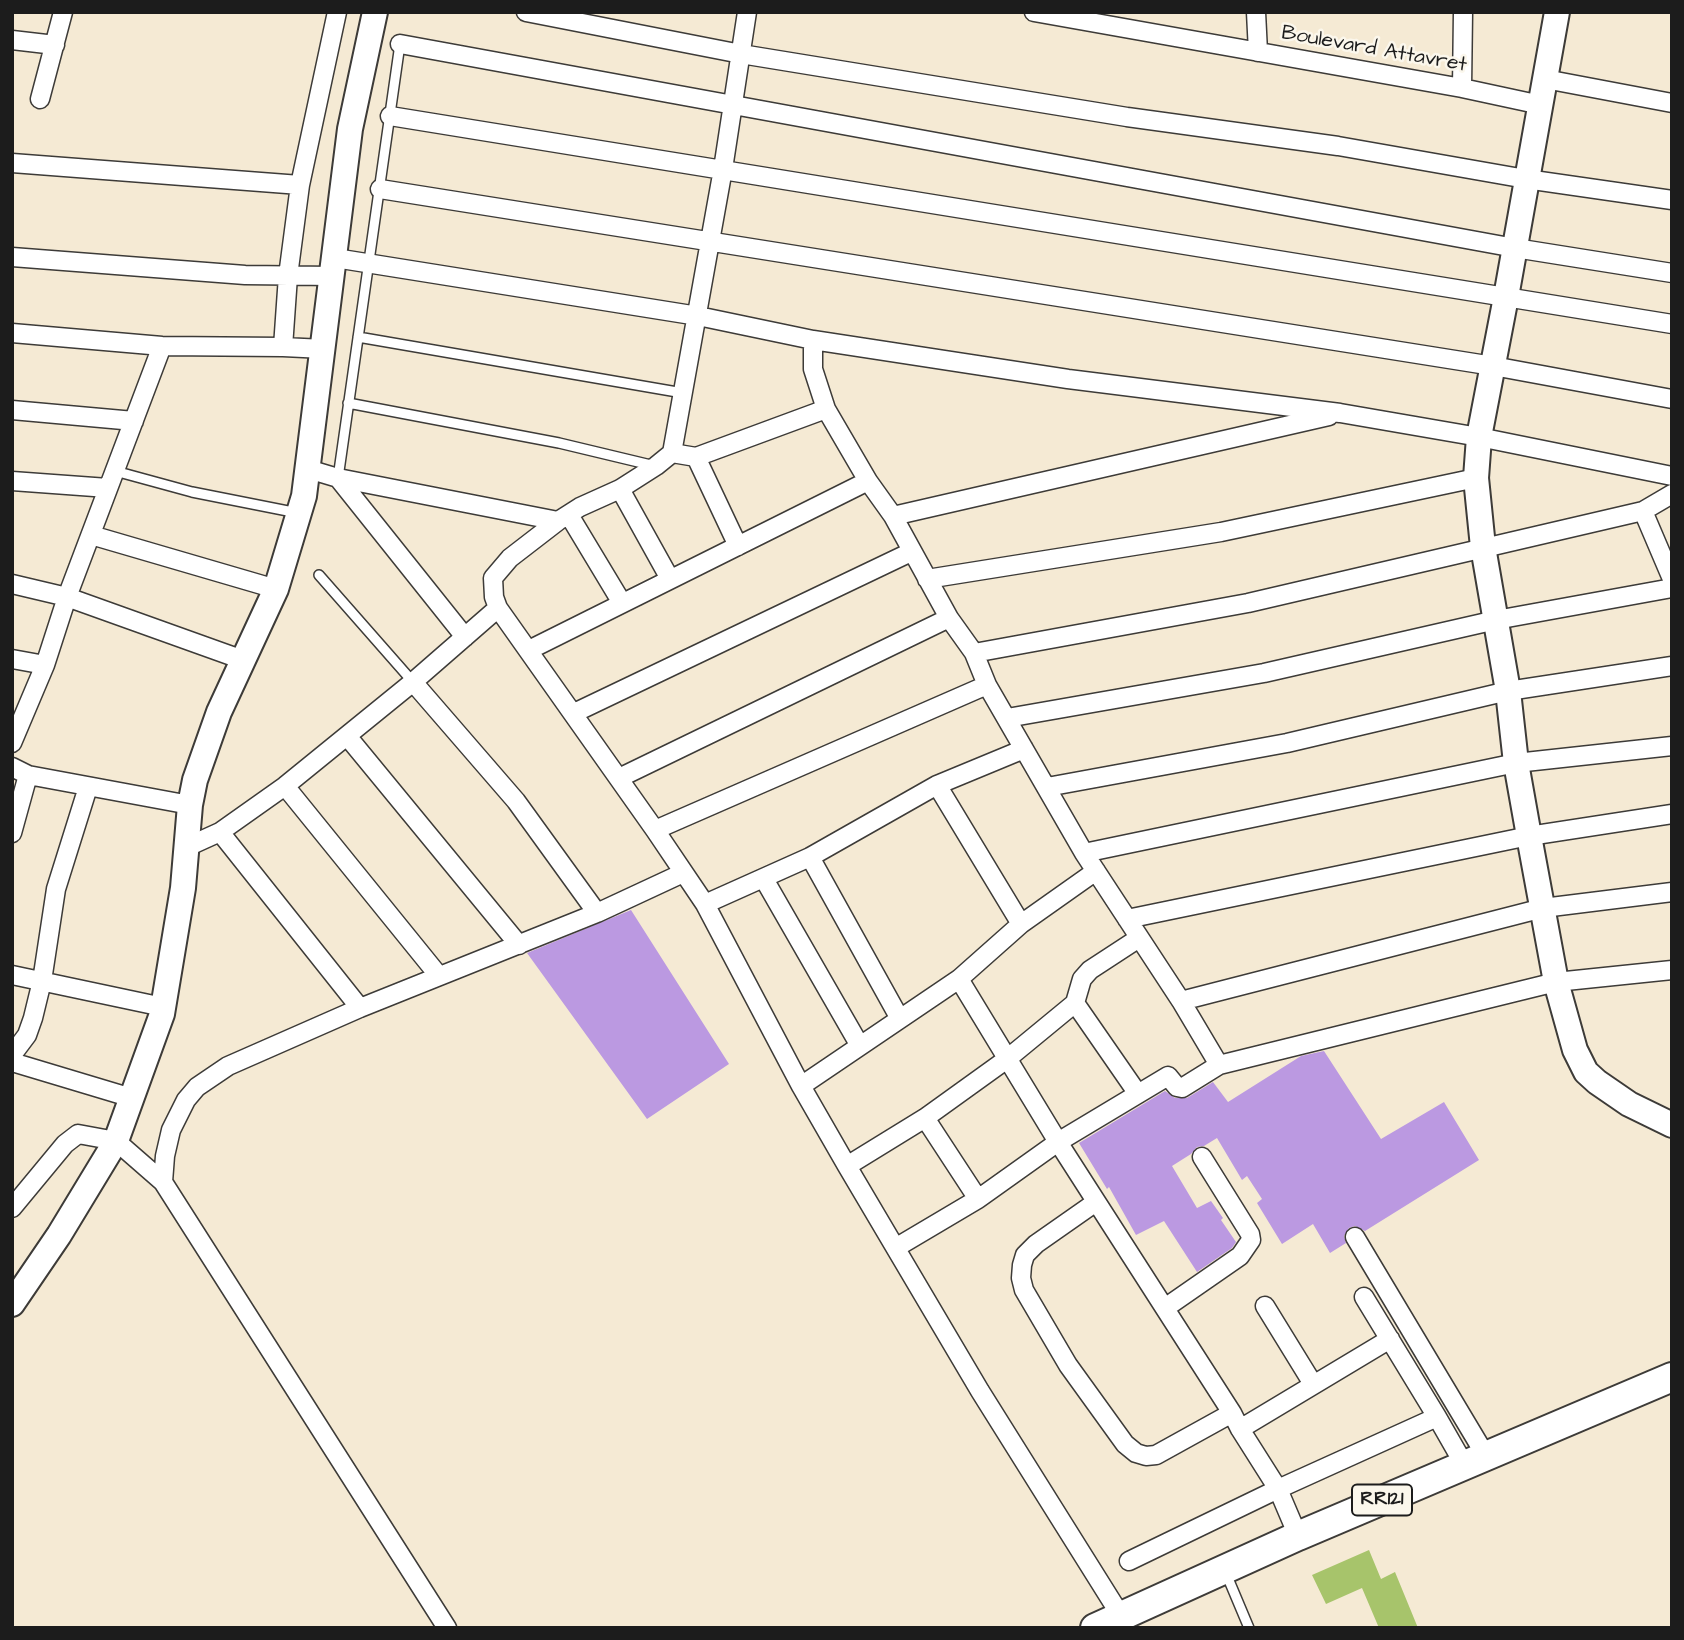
<!DOCTYPE html>
<html>
<head>
<meta charset="utf-8">
<style>
  body { margin:0 }
  #map { position:relative; width:1684px; height:1640px; overflow:hidden; background:#f5ead4; font-family:"Architects Daughter",sans-serif }
  canvas { display:block }
  .frame { position:absolute; inset:0; border:14px solid #1c1c1c; pointer-events:none }
</style>
</head>
<body>
<div id="map">
<canvas width="1684" height="1640"></canvas>
<div class="frame"></div>
</div>
<script>
const g = document.querySelector('canvas').getContext('2d');
g.lineJoin = 'round';
function fill(path, color) { g.fillStyle = color; g.fill(path, 'evenodd'); }
const poly = rows => new Path2D(rows.map(r => 'M' + r).join(''));
function trace(path, color, width, dash) { g.strokeStyle = color; g.lineWidth = width; g.lineCap = dash ? 'butt' : 'round'; g.setLineDash(dash || []); g.stroke(path); }
function label(font, color, halo, rows, align = 'center') {
  g.font = font + ' "Architects Daughter",sans-serif'; g.lineWidth = 5; g.setLineDash([]); g.textBaseline = 'middle'; g.strokeStyle = halo; g.fillStyle = color; for (const [text, x, y, turn = 0] of rows) {
    g.save(); g.translate(x, y); g.rotate((+turn || 0) * Math.PI / 180); g.textAlign = isNaN(turn) ? turn : align; if (halo) g.strokeText(text, 0, 0); g.fillText(text, 0, 0); g.restore();
  }
}
fill(poly([
  [1369,1550,1381,1579,1395,1572,1418,1628,1379,1628,1362,1588,1326,1604,1312,1575]
]), '#a7c46b');
fill(poly([
  [631,910,729,1064,647,1119,527,953],
  [1324,1051,1381,1139,1444,1102,1479,1160,1365,1231,1355,1226,1349,1228,1344,1236,1346,1243,1330,1253,1313,1224,1282,1244,1257,1203,1262,1199,1247,1176,1242,1180,1217,1138,1204,1146,1197,1147,1191,1154,1172,1166,1197,1208,1211,1201,1223,1218,1221,1220,1236,1242,1232,1248,1197,1272,1164,1221,1136,1235,1109,1187,1107,1189,1079,1143,1165,1091,1175,1098,1187,1098,1213,1082,1228,1102,1301,1056]
]), '#bb99e1');
const lane = poly([
  [358,337,683,393],
  [348,403,559,443,655,466],
  [115,471,192,492,298,513],
  [338,478,400,44],
  [319,575,413,682],
  [1225,1571,1249,1628]
]);
const street = poly([
  [526,12,741,54,1127,117,1338,146,1526,179,1672,200],
  [747,12,723,169,672,453,656,466,620,489,580,507,558,521,510,558,493,578,494,597,498,608,655,830,705,904,801,1086,847,1166,980,1391,1121,1616],
  [1034,12,1462,88,1541,105],
  [1256,12,1258,52],
  [12,40,55,45],
  [400,44,1515,248,1672,273],
  [1545,79,1672,103],
  [1462,88,1463,12],
  [40,99,63,12],
  [390,116,1672,324],
  [12,163,300,185],
  [380,189,1493,366,1672,399],
  [12,257,245,275,333,276],
  [335,258,698,316,813,340,1068,379,1340,413,1479,437,1672,476],
  [12,333,162,346,283,347,288,276,300,185,337,12],
  [813,340,813,369,826,409,868,481,893,516,949,618,974,653,987,685,1084,853,1181,1001,1219,1065],
  [283,347,324,349],
  [12,410,134,421],
  [672,453,696,457,826,409],
  [696,457,738,546],
  [308,469,338,478,465,637],
  [338,478,558,521],
  [12,481,108,488],
  [620,489,670,579],
  [1643,511,1672,579],
  [569,515,622,603],
  [893,516,1329,416],
  [91,535,276,589],
  [927,579,1221,532,1476,478],
  [12,584,67,597,243,660],
  [529,650,868,481],
  [974,653,1248,603,1643,511,1672,494],
  [12,659,45,665],
  [413,682,516,801,597,913],
  [574,713,911,552],
  [1007,718,1264,673,1496,620,1672,588],
  [347,736,519,945],
  [12,743,45,665,67,597,162,346],
  [12,767,28,775,190,805],
  [619,778,949,618],
  [937,785,1021,924],
  [285,786,439,976],
  [1047,787,1287,743,1508,691,1672,666],
  [655,830,987,685],
  [220,832,360,1008],
  [12,833,28,775],
  [187,847,220,832,285,786,413,682,498,608],
  [1084,853,1516,763,1672,746],
  [810,857,900,1019],
  [764,879,860,1046],
  [705,904,810,857,937,785,1024,749],
  [1127,919,1529,836,1672,814],
  [12,975,163,1007],
  [959,979,1058,1142,1232,1413,1240,1429,1278,1489,1298,1536],
  [1181,1001,1543,908,1672,892],
  [1075,1003,1138,1094],
  [12,1055,27,1035,33,1018,42,981,56,889,88,787],
  [12,1062,132,1098],
  [801,1086,959,979,1021,924,1096,871],
  [925,1118,978,1199],
  [847,1166,925,1118,1007,1059,1075,1003,1082,979,1090,970,1139,938],
  [1096,1202,1036,1244,1025,1255,1022,1265,1021,1278,1024,1290,1068,1365,1125,1444,1136,1453,1146,1456,1156,1455,1232,1413],
  [12,1208,65,1144,78,1134,116,1141,163,1182],
  [1355,1237,1486,1456],
  [897,1247,978,1199,1058,1142,1168,1076,1177,1087,1182,1088,1219,1065,1556,982,1672,970],
  [1364,1297,1437,1417,1465,1466],
  [1265,1306,1313,1384],
  [1165,1308,1240,1256,1251,1240,1250,1234,1202,1157],
  [1240,1429,1390,1339],
  [1129,1561,1278,1489,1437,1417],
  [447,1628,163,1182,165,1156,171,1130,186,1100,197,1087,228,1066,360,1008,597,913,683,873]
]);
const secondary = poly([
  [1557,12,1506,297,1479,437,1476,478,1483,547,1508,691,1516,763,1529,836,1556,982,1575,1050,1586,1072,1597,1082,1629,1104,1672,1125],
  [12,1304,59,1235,116,1141,162,1014,183,888,190,805,195,780,219,712,276,589,304,496,350,129,375,12]
]);
const primary = poly([
  [1095,1628,1298,1536,1672,1377]
]);
trace(lane, '#3d3b38', 12);
trace(street, '#3d3b38', 21);
trace(secondary, '#3d3b38', 28);
trace(primary, '#3d3b38', 32);
trace(lane, '#fff', 9);
trace(street, '#fff', 18);
trace(secondary, '#fff', 24);
trace(primary, '#fff', 28);
for (const [x, y, w] of [
  [1382,1500,60]
]) { const box = new Path2D(); box.roundRect(x - w / 2, y - 15.5, w, 31, 5); g.fillStyle = '#fbf7ec'; g.fill(box); trace(box, '#1c1c1c', 2); }
label('bold 19px', '#1c1c1c', null, [
  ["RR121",1382,1500]
]);
label('21px', '#1c1c1c', '#fbf7ec', [
  ["Boulevard Attavret",1374,50,10]
]);
</script>
</body>
</html>
